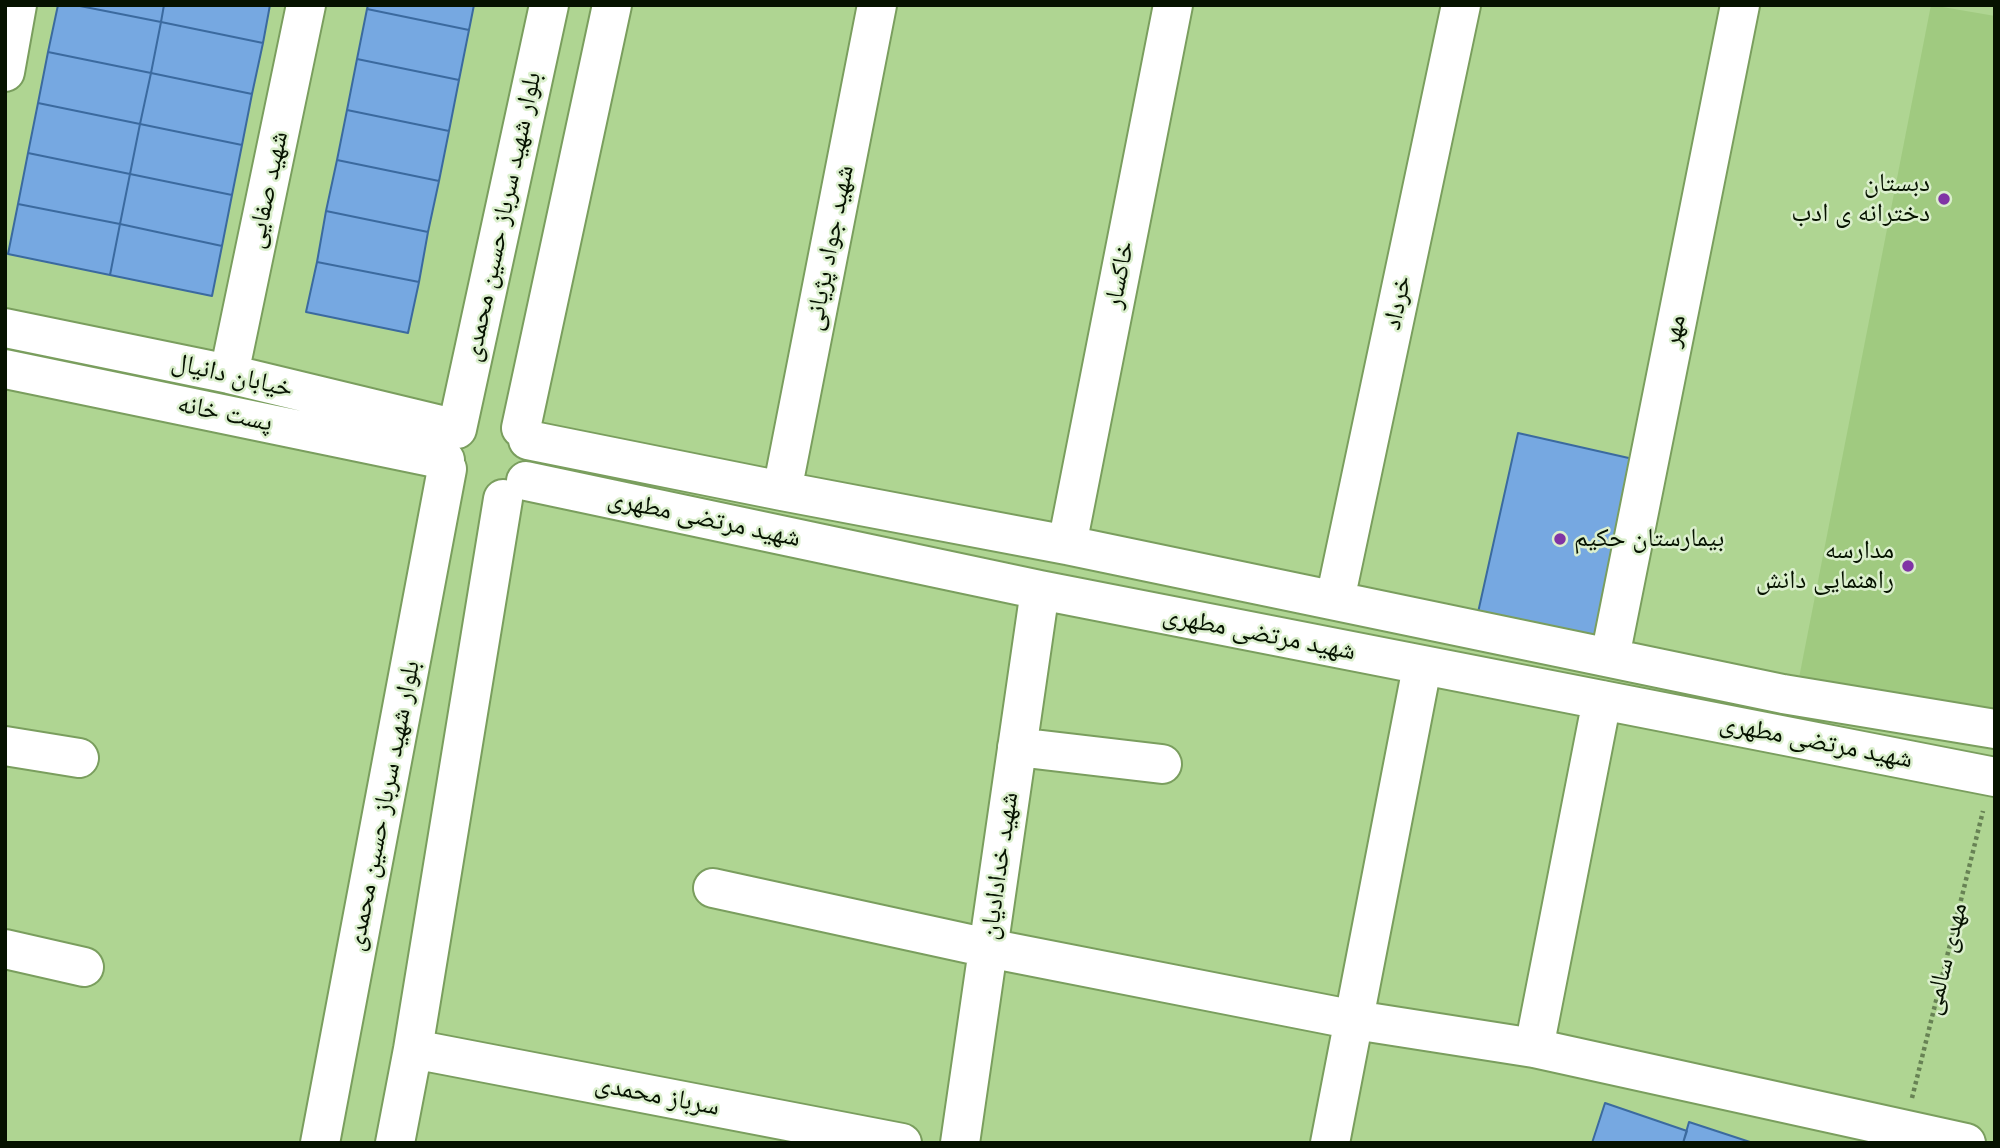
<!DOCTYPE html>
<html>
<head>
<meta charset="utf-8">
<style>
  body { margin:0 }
  #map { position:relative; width:2000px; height:1148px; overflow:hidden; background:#afd592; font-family:"Space Grotesk",sans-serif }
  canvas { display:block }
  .frame { position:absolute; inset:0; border:7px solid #061200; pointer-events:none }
</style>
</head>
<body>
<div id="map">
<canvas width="2000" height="1148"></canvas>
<div class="frame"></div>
</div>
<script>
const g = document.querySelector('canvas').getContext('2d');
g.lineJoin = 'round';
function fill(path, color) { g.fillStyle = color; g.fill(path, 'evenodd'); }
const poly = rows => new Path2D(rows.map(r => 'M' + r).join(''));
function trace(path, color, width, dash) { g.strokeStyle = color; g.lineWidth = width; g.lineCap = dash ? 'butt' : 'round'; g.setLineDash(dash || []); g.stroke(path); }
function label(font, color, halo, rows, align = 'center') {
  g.font = font + ' "Space Grotesk","Noto Naskh Arabic",sans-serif'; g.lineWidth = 5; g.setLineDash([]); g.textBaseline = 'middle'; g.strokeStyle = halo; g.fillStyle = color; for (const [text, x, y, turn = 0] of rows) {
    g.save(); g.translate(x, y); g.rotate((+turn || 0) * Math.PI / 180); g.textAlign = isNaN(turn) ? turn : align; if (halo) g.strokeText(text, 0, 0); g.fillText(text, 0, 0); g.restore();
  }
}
fill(poly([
  [1931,5,1995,16,1995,713,1799,678]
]), '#a0ca80');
const building = poly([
  [58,5,75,5,161,22,151,73,48,52,58,5],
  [75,5,164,5,161,22,75,5],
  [164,5,270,5,263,43,161,22,164,5],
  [368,5,474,5,469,30,367,9,368,5],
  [367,9,469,30,459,80,357,59,367,9],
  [161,22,263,43,252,94,151,73,161,22],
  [48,52,151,73,140,124,38,103,48,52],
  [357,59,459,80,449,131,347,110,357,59],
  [151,73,252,94,242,145,140,124,151,73],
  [38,103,140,124,130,174,28,153,38,103],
  [347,110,449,131,439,181,337,160,347,110],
  [140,124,242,145,232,195,130,174,140,124],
  [28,153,130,174,120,224,18,204,28,153],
  [337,160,439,181,428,232,326,211,337,160],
  [130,174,232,195,222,246,120,224,130,174],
  [18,204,120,224,110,275,8,254,18,204],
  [326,211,428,232,419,282,317,262,326,211],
  [120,224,222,246,212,296,110,275,120,224],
  [317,262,419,282,408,333,306,312,317,262],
  [1518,433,1642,461,1602,646,1477,617,1518,433],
  [1605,1103,1687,1131,1683,1143,1592,1143,1605,1103],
  [1689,1122,1753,1143,1683,1143,1689,1122]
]);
fill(building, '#76a8e1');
trace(building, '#3b6a9f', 2);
const minor = poly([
  [5,72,17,5],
  [5,328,229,374,457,429,549,5],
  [5,369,445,460],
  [229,374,306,5],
  [521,428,612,5],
  [528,440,782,491,1067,545,1783,694,1995,729],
  [526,481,1040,590,1995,777],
  [782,491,877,5],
  [1067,545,1173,5],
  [1335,600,1461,5],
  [1610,657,1740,5],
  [5,746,79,758],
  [1017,747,1162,764],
  [713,888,988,948,1355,1020,1534,1048,1966,1143],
  [5,949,84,967],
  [1534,1048,1602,700],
  [413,1049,902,1143],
  [320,1143,447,469],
  [395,1143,413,1049,503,499],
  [960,1143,1040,590],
  [1330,1143,1422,667]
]);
trace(minor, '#7a9e5e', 42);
trace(poly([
  [1912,1098,1983,811]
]), '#678254', 4.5, [3.5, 3.5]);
trace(minor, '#fff', 38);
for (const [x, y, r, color] of [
  [1944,199,7,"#8034a5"],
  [1560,539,7,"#8034a5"],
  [1908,566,7,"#8034a5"]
]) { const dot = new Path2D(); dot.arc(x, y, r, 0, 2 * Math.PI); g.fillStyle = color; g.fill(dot); trace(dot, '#dbefcd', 2.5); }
label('26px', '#061200', '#dbefcd', [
  ["دبستان",1930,184],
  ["دخترانه ی ادب",1930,214],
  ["بیمارستان حکیم",1574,539,"left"],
  ["مدارسه",1894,551],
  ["راهنمایی دانش",1894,581]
], 'right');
label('26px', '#061200', '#dbefcd', [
  ["شهید صفایی",268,190,-78],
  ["بلوار شهید سرباز حسین محمدی",503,217,-78],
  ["شهید جواد پژیانی",830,248,-79],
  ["خاکسار",1120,275,-79],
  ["خرداد",1398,303,-78],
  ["مهر",1675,331,-79],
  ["خیابان دانیال",232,376,13],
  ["پست خانه",225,414,12],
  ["شهید مرتضی مطهری",704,519,12],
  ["شهید مرتضی مطهری",1259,634,11],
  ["شهید مرتضی مطهری",1816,742,11],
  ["بلوار شهید سرباز حسین محمدی",384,806,-79],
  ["شهید خدادادیان",1000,866,-82],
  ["مهدی سالمی",1946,959,-76],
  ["سرباز محمدی",657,1096,11]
]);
</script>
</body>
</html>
